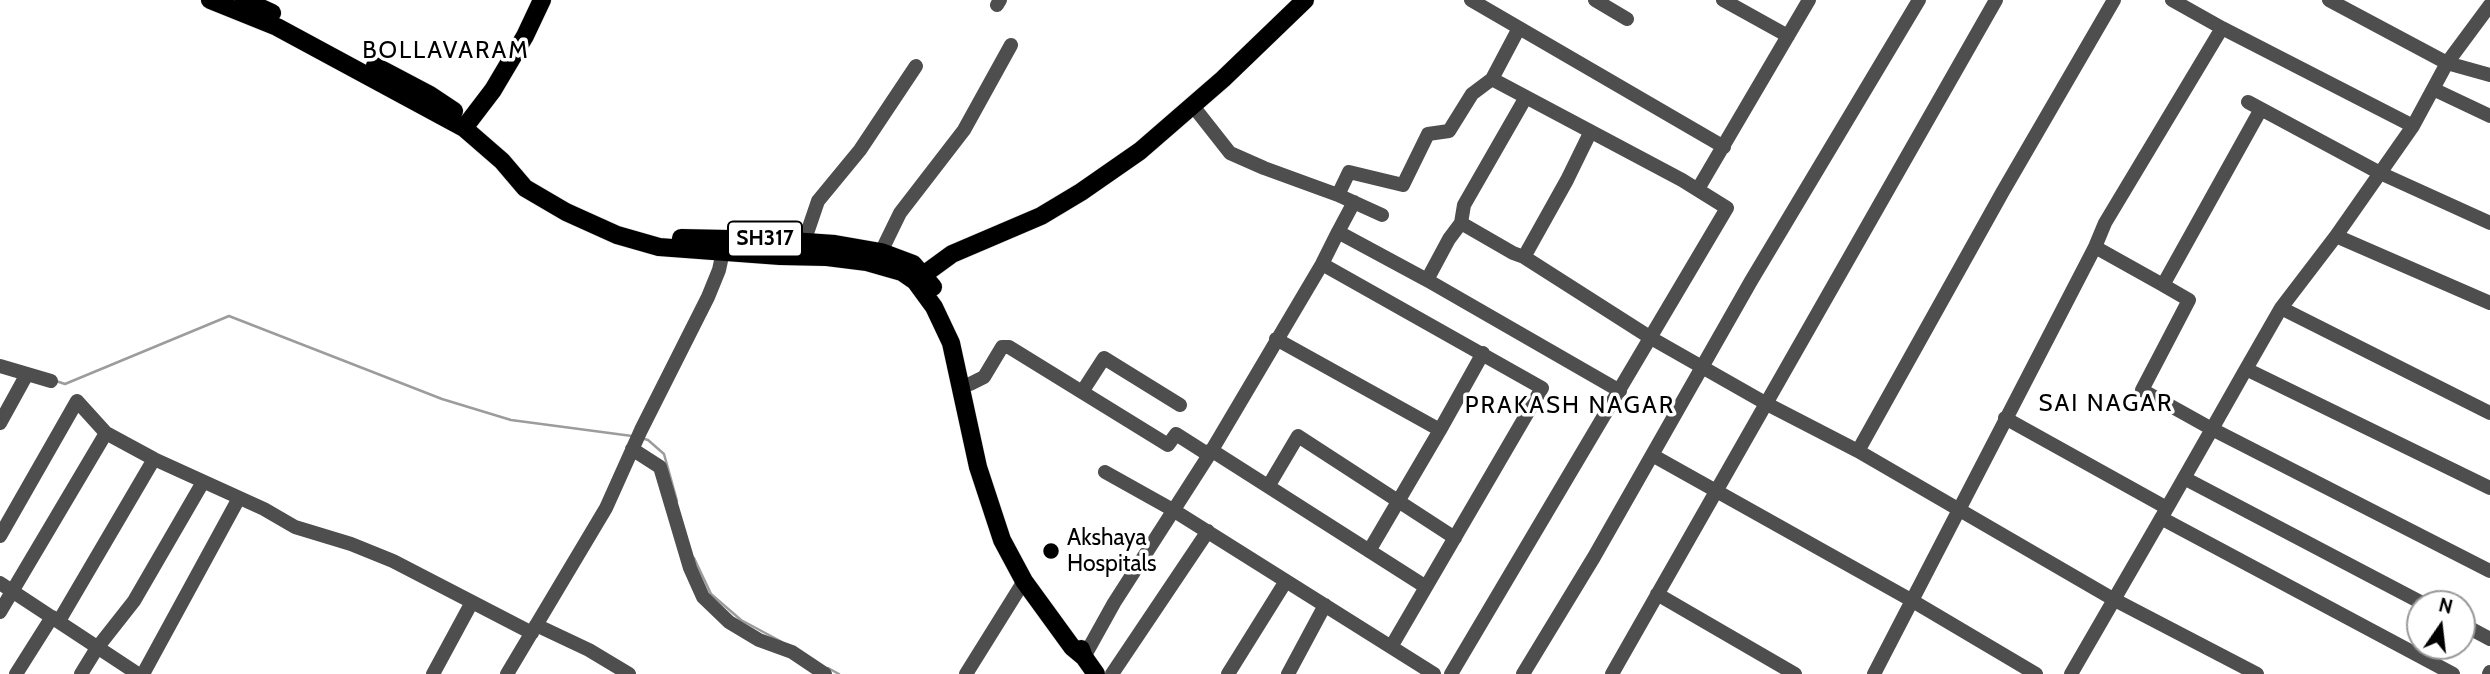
<!DOCTYPE html>
<html>
<head>
<meta charset="utf-8">
<style>
  body { margin:0 }
  #map { position:relative; width:2490px; height:674px; overflow:hidden; background:#fff; font-family:Cabin,sans-serif }
  canvas { display:block }
  .north { position:absolute; left:2406px; top:590px; width:70px; height:70px; box-sizing:border-box; background:#fff; border:2px solid #999; border-radius:50%; rotate:14deg; font-size:19px; font-weight:700; line-height:28px; text-align:center; color:#000 }
  .north::after { content:''; display:block; margin:auto; width:24px; height:32px; background:#000; clip-path:polygon(50% 0,100% 100%,50% 72%,0 100%) }
</style>
</head>
<body>
<div id="map">
<canvas width="2490" height="674"></canvas>
<div class="north">N</div>
</div>
<script>
const g = document.querySelector('canvas').getContext('2d');
g.lineJoin = 'round';
const poly = rows => new Path2D(rows.map(r => 'M' + r).join(''));
function trace(path, color, width, dash) { g.strokeStyle = color; g.lineWidth = width; g.lineCap = dash ? 'butt' : 'round'; g.setLineDash(dash || []); g.stroke(path); }
function label(font, color, halo, rows, align = 'center') {
  g.font = font + ' Cabin,sans-serif'; g.lineWidth = 7; g.setLineDash([]); g.textBaseline = 'middle'; g.strokeStyle = halo; g.fillStyle = color; for (const [text, x, y, turn = 0] of rows) {
    g.save(); g.translate(x, y); g.rotate((+turn || 0) * Math.PI / 180); g.textAlign = isNaN(turn) ? turn : align; if (halo) g.strokeText(text, 0, 0); g.fillText(text, 0, 0); g.restore();
  }
}
trace(poly([
  [56,381,65,384,229,316,442,399,511,420,632,436],
  [641,438,648,440,664,454,677,501],
  [694,558,711,594,741,620,782,642],
  [828,668,839,674]
]), '#9c9c9c', 2.5);
const major = poly([
  [210,0,277,27,464,128,502,161,525,188,566,212,617,235,659,247,780,256,827,257,867,262,902,272,915,281,934,307,951,343,978,467,1002,540,1024,581,1072,647,1084,657],
  [244,0,272,13],
  [375,66,430,95,454,111],
  [464,128,493,90,525,36,542,0],
  [681,238,777,240,835,244,881,252,913,264,933,287],
  [915,281,952,254,1041,216,1081,192,1140,151,1223,79,1305,0],
  [1081,649,1084,657,1096,674]
]);
trace(major, '#dbdbdb', 19);
trace(poly([
  [1471,0,1724,147],
  [1595,0,1627,19],
  [1723,0,1788,36],
  [2329,0,2447,63,2490,5],
  [997,5,1000,0],
  [2222,28,2413,126],
  [2433,89,2447,63,2490,75],
  [2248,102,2380,173,2490,223],
  [1193,106,1230,153,1264,168,1338,195,1349,172,1403,185,1428,134,1449,131,1472,94,1492,79,1519,28],
  [2261,109,2163,285,2189,300,2142,390,2212,429,2246,369,2490,488],
  [1698,189,1809,0],
  [1338,195,1382,215],
  [1461,223,1513,253,1524,257,1651,338,1767,404,1858,451,2113,599,2257,674],
  [1338,232,1354,202],
  [2336,236,2413,126,2433,89,2490,116],
  [804,242,818,201,860,150,916,66],
  [2095,247,2163,285],
  [881,252,900,213,964,130,1011,45],
  [1524,257,1567,180,1590,133],
  [1322,264,1542,388,1391,647],
  [1427,280,1449,239,1461,223,1464,205,1526,97],
  [2281,308,2336,236,2490,303],
  [1276,339,1440,430,1369,551],
  [0,366,51,381],
  [2246,369,2281,308,2490,413],
  [970,384,984,377,1002,347,1009,347,1168,445,1176,434,1209,455],
  [1082,392,1104,358,1180,405],
  [2005,418,2167,508,2071,674],
  [0,423,27,374],
  [1440,430,1483,353],
  [632,449,660,467,690,568,703,597,729,622,759,640,792,652,825,674],
  [1211,450,1426,587],
  [1858,451,2002,193,2114,0],
  [1652,455,1911,600,2036,674],
  [1105,472,1173,510,1434,674],
  [2184,478,2424,604],
  [1269,485,1298,436,1455,538],
  [2167,508,2212,429,2490,571],
  [2161,518,2453,674],
  [0,536,77,401,106,433,154,459,264,509,295,527,351,544,393,561,532,633],
  [0,583,138,674],
  [1657,594,1795,674],
  [0,612,106,433],
  [59,621,154,459],
  [2462,624,2490,639],
  [536,625,589,650,629,674],
  [1084,657,1114,603,1209,455,1322,264,1338,232,1427,280,1620,391],
  [16,674,52,617],
  [81,674,97,648,134,601,203,482],
  [143,674,239,498],
  [433,674,472,602],
  [507,674,606,508,641,430,708,297,719,270,725,242],
  [966,674,1024,581],
  [1112,674,1208,531],
  [1228,674,1286,581],
  [1288,674,1325,605],
  [1451,674,1727,208,1682,180,1492,79],
  [1523,674,1594,557,1751,281,1919,0],
  [1612,674,1996,0],
  [1874,674,2095,247,2105,223,2222,28,2172,0],
  [2489,674,2490,672]
]), '#4e4e4e', 14);
trace(major, '#000', 18);
for (const [x, y, r, color] of [
  [1051,551,9,"#000"]
]) { const dot = new Path2D(); dot.arc(x, y, r, 0, 2 * Math.PI); g.fillStyle = color; g.fill(dot); trace(dot, '#fff', 2.5); }
for (const [x, y, w] of [
  [765,239,74]
]) { const box = new Path2D(); box.roundRect(x - w / 2, y - 17.5, w, 35, 5); g.fillStyle = '#fff'; g.fill(box); trace(box, '#000', 2); }
label('bold 21px', '#000', null, [
  ["SH317",765,239]
]);
label('23px', '#000', '#fff', [
  ["Akshaya",1067,538],
  ["Hospitals",1067,564]
], 'left');
g.letterSpacing = '2px';
label('24px', '#000', '#fff', [
  ["BOLLAVARAM",446,51],
  ["SAI NAGAR",2106,404],
  ["PRAKASH NAGAR",1570,406]
]);
g.letterSpacing = '0px';
</script>
</body>
</html>
